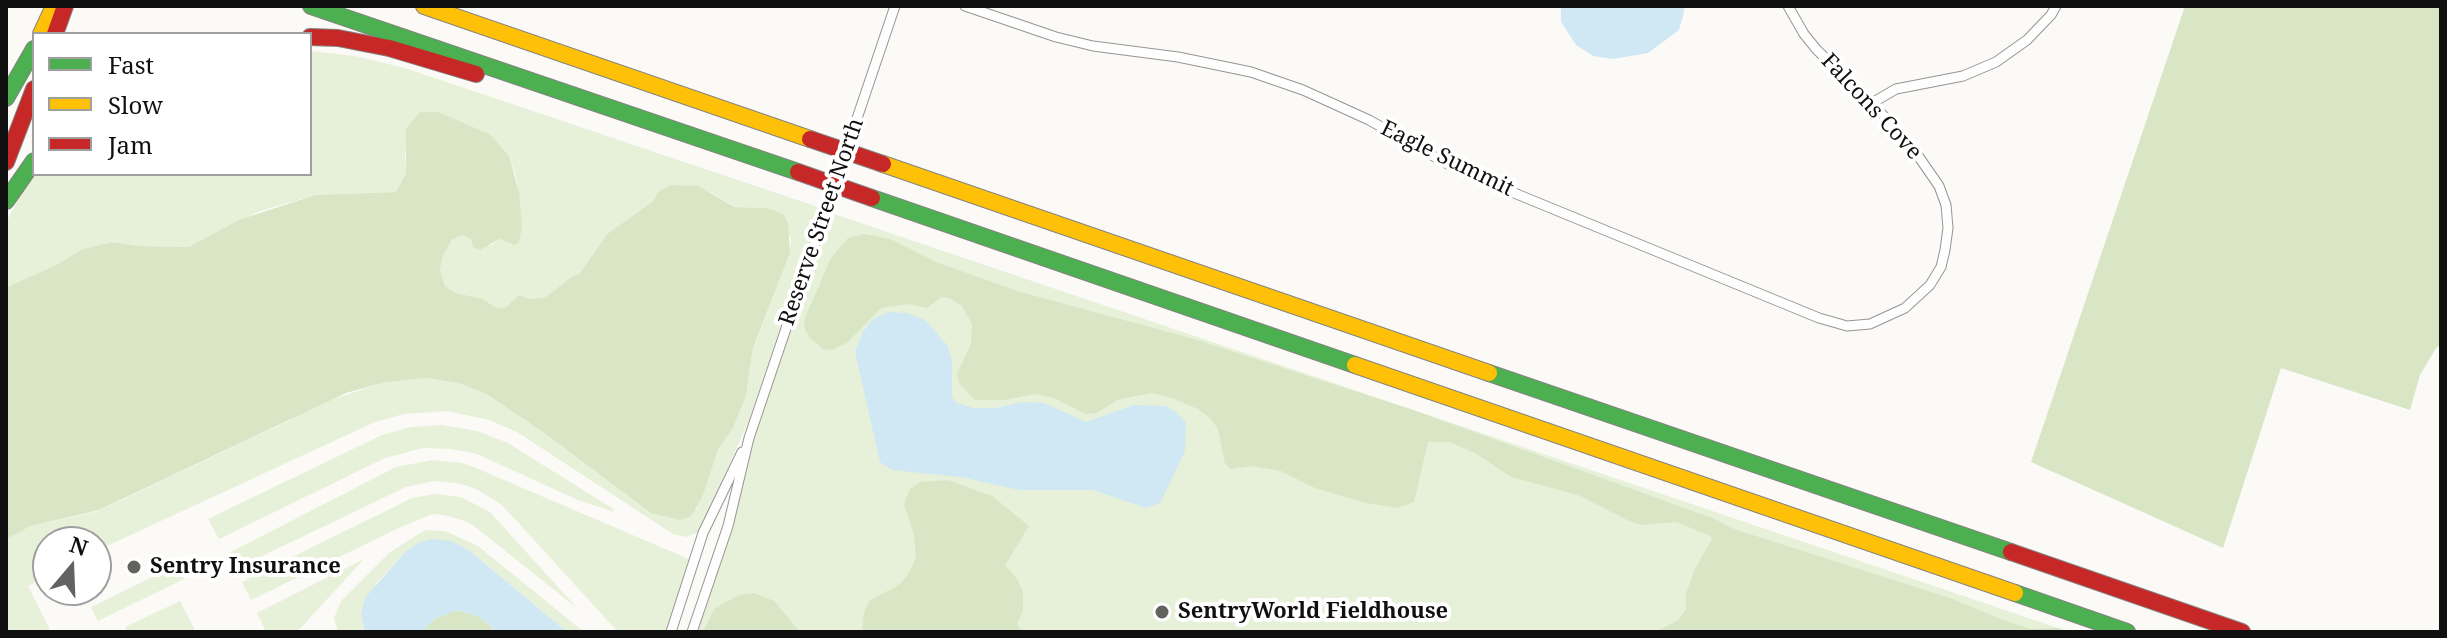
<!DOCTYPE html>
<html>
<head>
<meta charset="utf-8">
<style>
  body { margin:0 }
  #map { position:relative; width:2447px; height:638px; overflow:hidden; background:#fcfaf6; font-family:"Noto Serif",serif }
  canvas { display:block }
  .frame { position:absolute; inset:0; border:8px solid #101010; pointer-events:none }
  .legend { position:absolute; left:32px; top:32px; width:280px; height:144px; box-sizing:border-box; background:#fff; border:2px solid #9f9f9f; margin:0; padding:10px 14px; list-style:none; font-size:24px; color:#101010 }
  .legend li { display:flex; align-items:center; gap:16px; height:40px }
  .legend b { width:40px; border:2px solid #9f9f9f }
  .north { position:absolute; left:32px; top:526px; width:80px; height:80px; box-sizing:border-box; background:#fff; border:2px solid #9f9f9f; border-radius:50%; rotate:19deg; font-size:22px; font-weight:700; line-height:32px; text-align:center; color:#101010 }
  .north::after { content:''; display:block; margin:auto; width:28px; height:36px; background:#636260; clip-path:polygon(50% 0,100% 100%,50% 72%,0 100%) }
</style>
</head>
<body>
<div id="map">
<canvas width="2447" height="638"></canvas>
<div class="frame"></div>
<ul class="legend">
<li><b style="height:10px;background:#4caf50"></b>Fast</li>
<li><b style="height:10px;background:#ffc107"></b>Slow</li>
<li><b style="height:10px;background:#c62828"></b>Jam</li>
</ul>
<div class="north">N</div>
</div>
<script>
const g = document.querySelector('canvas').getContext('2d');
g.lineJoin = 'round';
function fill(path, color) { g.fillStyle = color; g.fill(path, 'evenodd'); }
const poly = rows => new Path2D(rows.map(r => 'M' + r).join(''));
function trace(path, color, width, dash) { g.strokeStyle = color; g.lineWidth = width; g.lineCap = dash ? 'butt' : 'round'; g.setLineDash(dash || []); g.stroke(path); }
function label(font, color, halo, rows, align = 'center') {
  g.font = font + ' "Noto Serif",serif'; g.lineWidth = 8; g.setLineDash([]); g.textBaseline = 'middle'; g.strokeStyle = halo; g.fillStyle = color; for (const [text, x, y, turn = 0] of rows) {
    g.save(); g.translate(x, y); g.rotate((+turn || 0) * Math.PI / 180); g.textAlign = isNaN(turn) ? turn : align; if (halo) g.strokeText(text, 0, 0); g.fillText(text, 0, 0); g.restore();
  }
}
fill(poly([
  [310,51,355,56,405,68,821,208,749,420,699,532,686,537,673,534,517,432,489,420,447,411,404,414,375,422,96,551,96,542,48,542,35,563,34,574,38,581,28,586,51,632,6,632,6,539,31,526,98,511,288,421,321,403,382,383,425,378,459,383,488,395,547,435,651,513,696,509,702,498,713,460,724,436,734,426,746,396,753,349,790,253,791,238,767,208,736,207,710,192,659,191,652,202,607,234,580,273,571,277,546,297,529,299,519,295,505,308,495,307,483,299,456,293,445,286,440,270,443,255,452,240,462,235,491,245,499,239,506,241,522,226,516,176,509,156,491,135,439,112,405,151,406,173,396,192,315,195,260,211,189,247,138,246,112,242,83,249,58,264,6,289,6,222,24,189,37,174,310,174],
  [834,214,2070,632,692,632,714,565,749,438],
  [442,425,477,431,508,443,612,508,614,512,578,500,477,454,451,449,423,448,385,458,219,539,208,519,382,435,411,427],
  [433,460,462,463,476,468,691,560,666,632,618,632,502,505,478,490,462,484,434,481,406,487,235,569,227,554,396,467],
  [435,494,461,497,490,512,578,609,474,526,465,521,444,515,432,514,401,527,251,600,242,582,412,498],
  [425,530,445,531,478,546,584,632,567,632,470,551,405,552,376,584,363,632,338,632,334,618,341,601,389,553],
  [364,559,297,632,266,632,257,613],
  [177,565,184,579,98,621,91,607],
  [180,601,196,632,127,632,125,627]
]), '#e7f0d8');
fill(poly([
  [2185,6,2441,6,2441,345,2436,348,2420,375,2410,410,2281,368,2223,548,2031,462],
  [420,112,439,112,491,135,509,156,519,192,522,226,519,242,515,245,499,239,480,250,473,247,471,239,462,235,452,240,443,255,440,270,445,286,456,293,483,299,495,307,505,308,519,295,529,299,546,297,571,277,580,273,607,234,652,202,659,191,671,185,698,186,735,207,767,208,783,214,788,223,790,253,753,348,746,396,734,426,718,449,702,498,691,516,680,520,651,513,547,435,488,395,459,383,425,378,382,383,346,393,99,510,31,526,6,539,6,288,58,264,83,249,112,242,138,246,189,247,239,220,315,195,396,192,406,173,406,129],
  [864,234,890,239,936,262,1017,291,1194,339,1416,411,1715,519,1734,529,1953,599,2003,620,2031,629,2059,628,2065,632,1656,632,1678,620,1686,609,1686,594,1695,569,1712,539,1711,536,1676,522,1642,525,1629,521,1578,495,1511,477,1477,454,1450,442,1428,442,1414,502,1397,508,1366,503,1315,488,1281,471,1251,466,1231,469,1225,464,1218,429,1211,419,1198,409,1169,397,1151,393,1117,400,1097,413,1085,414,1054,398,1035,394,1005,400,975,400,959,383,957,374,971,344,972,324,962,306,949,298,941,297,927,308,909,304,881,308,848,342,833,350,823,349,809,337,804,327,805,318,831,258,848,238],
  [948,480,992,496,1029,526,1005,565,1017,579,1023,592,1023,611,1017,623,1022,632,862,632,864,613,870,600,899,585,907,576,916,558,914,535,904,504,910,489,920,482],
  [754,593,774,601,800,632,703,632,714,609,739,595],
  [457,610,480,617,491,626,494,632,422,632,434,619]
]), '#d8e6c6');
fill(poly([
  [1555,6,1684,6,1684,12,1679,30,1648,53,1613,59,1593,56,1576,45,1561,22,1561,9],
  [889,312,907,313,925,320,947,345,952,360,952,397,957,403,973,408,995,408,1023,402,1044,403,1086,422,1134,405,1166,406,1177,413,1186,423,1185,451,1160,503,1146,508,1093,490,1019,490,961,477,892,470,880,462,855,352,863,332,873,319],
  [434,539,452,541,470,551,567,632,494,632,491,626,480,617,457,610,434,619,422,632,365,632,361,615,365,598,405,552,420,542]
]), '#cfe8f3');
const street = poly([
  [965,6,1056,37,1093,46,1178,57,1251,72,1303,90,1369,120,1453,167,1502,188,1819,318,1847,326,1870,324,1905,308,1930,285,1941,267,1945,250,1948,228,1946,205,1939,186,1912,147,1872,103,1817,50,1804,34,1788,6],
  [1872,103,1896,89,1963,76,1996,62,2027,40,2051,15,2056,6],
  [671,632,703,533,742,452],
  [692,632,728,526,749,438,895,6]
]);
const fast = poly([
  [311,6,798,172],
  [6,98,34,49],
  [872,198,1355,365],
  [6,201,34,161],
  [1489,373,2011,552],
  [2015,593,2127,632]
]);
const slow = poly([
  [424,6,810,139],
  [41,34,54,6],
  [883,164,1489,373],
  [1355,365,2015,593]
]);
const jam = poly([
  [55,34,65,6],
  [310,37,338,38,389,48,476,74],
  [6,162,34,89],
  [2011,552,2242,632]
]);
trace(street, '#969594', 11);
trace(fast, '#848381', 18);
trace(slow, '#848381', 18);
trace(jam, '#848381', 18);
trace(street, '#fffefe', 9);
trace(fast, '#4caf50', 16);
trace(slow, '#ffc107', 16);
trace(jam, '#c62828', 16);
const jamBridge = poly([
  [810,139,883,164],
  [798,172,872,198]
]);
trace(jamBridge, '#848381', 18, []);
trace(jamBridge, '#c62828', 16);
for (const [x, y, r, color] of [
  [134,567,8,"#636260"],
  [1162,612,8,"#636260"]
]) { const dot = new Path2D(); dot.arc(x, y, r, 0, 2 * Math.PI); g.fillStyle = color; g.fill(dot); trace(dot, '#fff', 3); }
label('22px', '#101010', '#fff', [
  ["Falcons Cove",1871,107,47],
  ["Eagle Summit",1447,159,26],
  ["Reserve Street North",822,222,-71]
]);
label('bold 22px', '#101010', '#fff', [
  ["Sentry Insurance",150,567],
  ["SentryWorld Fieldhouse",1178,612]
], 'left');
</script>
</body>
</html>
